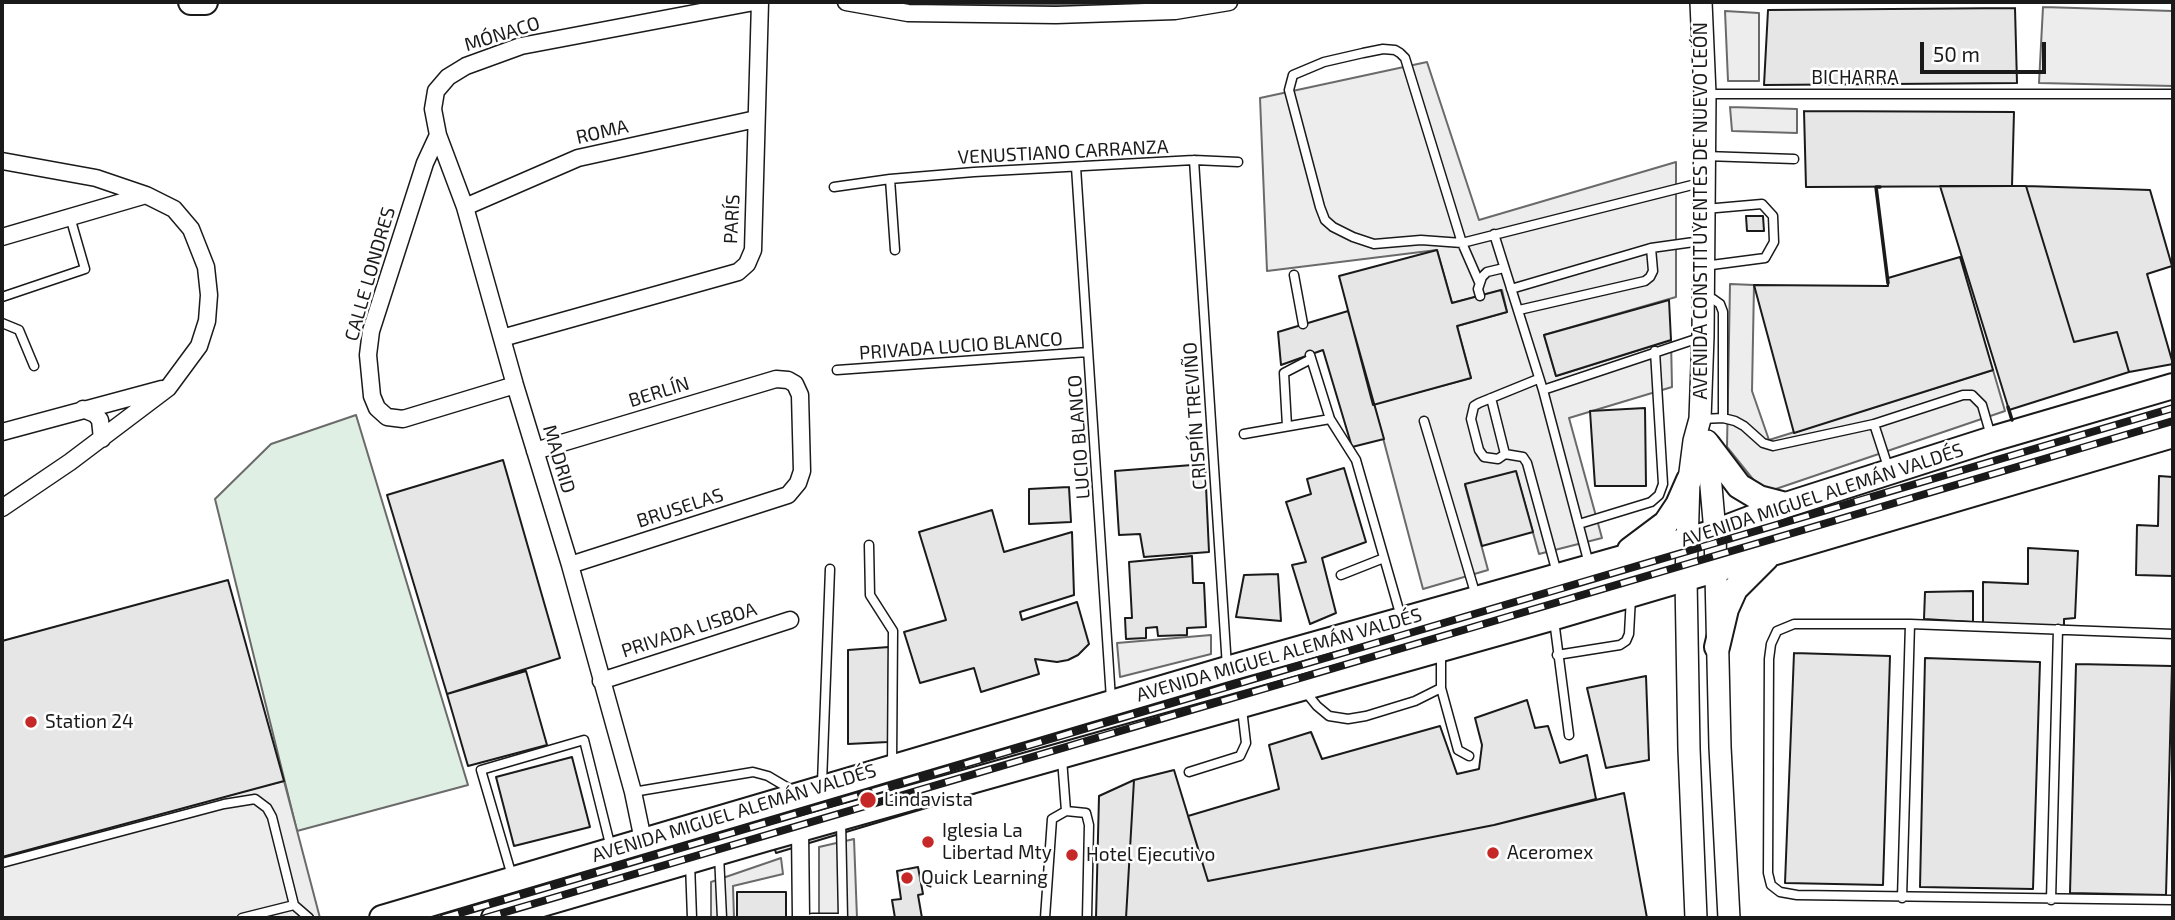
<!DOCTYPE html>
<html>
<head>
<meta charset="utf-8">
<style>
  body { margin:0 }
  #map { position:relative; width:2175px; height:920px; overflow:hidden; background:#fff; font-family:"Exo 2",sans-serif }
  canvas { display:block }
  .frame { position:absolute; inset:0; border:4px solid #1a1a1a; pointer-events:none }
  .scale { position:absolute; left:1920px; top:42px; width:126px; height:32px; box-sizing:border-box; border:4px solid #1a1a1a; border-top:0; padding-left:9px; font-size:21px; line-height:24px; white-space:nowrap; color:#1a1a1a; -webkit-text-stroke:5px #fff; paint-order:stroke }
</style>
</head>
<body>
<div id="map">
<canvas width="2175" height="920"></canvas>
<div class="frame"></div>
<div class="scale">50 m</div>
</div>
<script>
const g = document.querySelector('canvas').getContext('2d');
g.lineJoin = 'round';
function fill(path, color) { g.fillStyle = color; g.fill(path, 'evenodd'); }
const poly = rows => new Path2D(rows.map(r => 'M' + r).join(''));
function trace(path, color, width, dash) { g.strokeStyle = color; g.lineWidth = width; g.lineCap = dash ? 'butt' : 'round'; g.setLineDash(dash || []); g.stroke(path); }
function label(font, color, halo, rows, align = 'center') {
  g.font = font + ' "Exo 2",sans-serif'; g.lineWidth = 5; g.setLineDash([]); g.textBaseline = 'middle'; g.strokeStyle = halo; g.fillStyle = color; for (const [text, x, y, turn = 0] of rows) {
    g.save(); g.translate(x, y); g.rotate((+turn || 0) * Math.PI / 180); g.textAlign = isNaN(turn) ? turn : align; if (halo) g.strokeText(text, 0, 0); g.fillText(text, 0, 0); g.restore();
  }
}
const green = poly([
  [881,2,1179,2,1137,4,1029,5,888,4,881,2],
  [356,415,468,785,297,831,215,499,271,444,356,415]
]);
fill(green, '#e0efe3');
trace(green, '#6a6a6a', 2);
const parking = poly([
  [2043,7,2173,11,2173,86,2039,83,2043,7],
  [1725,11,1759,13,1759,81,1728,81,1725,11],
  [1427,62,1479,220,1676,162,1676,297,1544,335,1556,376,1671,340,1672,387,1569,418,1602,538,1539,554,1516,472,1465,485,1488,570,1423,589,1374,404,1471,378,1457,326,1507,312,1502,290,1452,303,1437,250,1267,271,1260,98,1427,62],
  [1730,107,1797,109,1797,133,1732,131,1730,107],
  [1730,284,1754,285,1752,391,1769,440,1993,370,2005,411,1764,493,1727,447,1730,284],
  [1211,635,1211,654,1120,677,1117,643,1211,635],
  [284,781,320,918,2,918,2,850,284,781],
  [854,839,857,918,819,918,819,847,854,839],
  [781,858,783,874,733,886,734,918,711,918,711,882,781,858]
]);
fill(parking, '#ededed');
trace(parking, '#6a6a6a', 2);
const building = poly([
  [2015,8,2017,83,1764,85,1768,10,2015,8],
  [1804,111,2014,112,2012,186,1806,187,1804,111],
  [1940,186,2026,186,2074,342,2117,332,2129,372,2009,410,1940,186],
  [2026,186,2150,190,2172,266,2147,274,2173,364,2129,372,2117,332,2074,342,2026,186],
  [1746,216,1763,216,1764,231,1747,231,1746,216],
  [1437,250,1452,303,1501,290,1507,312,1457,326,1471,378,1373,405,1339,276,1437,250],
  [1960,257,1993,370,1794,433,1754,285,1888,286,1888,278,1960,257],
  [1669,300,1671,340,1556,376,1544,335,1669,300],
  [1348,311,1384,439,1352,447,1323,350,1281,365,1278,332,1348,311],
  [1645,408,1646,486,1595,486,1590,411,1645,408],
  [503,460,560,658,447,694,387,495,503,460],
  [1205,464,1209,552,1144,557,1140,534,1119,535,1115,471,1205,464],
  [1344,468,1366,542,1322,558,1336,613,1310,624,1292,565,1306,562,1286,502,1311,494,1307,479,1344,468],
  [1516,471,1533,532,1482,546,1465,484,1516,471],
  [2159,476,2173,477,2173,576,2136,575,2137,525,2158,526,2159,476],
  [1069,487,1071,522,1029,524,1029,489,1069,487],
  [992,510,1004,552,1072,532,1074,595,1020,612,1022,620,1077,602,1089,644,1078,655,1068,660,1057,662,1035,659,1039,674,981,692,974,668,920,683,904,632,946,620,919,532,992,510],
  [2028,548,2078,551,2075,618,2064,619,2064,626,1983,623,1983,582,2028,584,2028,548],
  [1192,556,1193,583,1204,583,1206,627,1187,628,1187,635,1158,636,1157,627,1146,628,1146,638,1126,639,1125,618,1132,618,1129,562,1192,556],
  [1278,574,1281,621,1236,617,1244,575,1278,574],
  [228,580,284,781,2,857,2,641,228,580],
  [1973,591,1973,622,1924,619,1925,592,1973,591],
  [889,647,888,742,848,744,848,650,889,647],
  [1794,653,1890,656,1883,885,1785,883,1794,653],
  [1925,658,2040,662,2033,889,1920,887,1925,658],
  [2076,664,2172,666,2166,895,2070,893,2076,664],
  [526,671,547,745,468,766,447,694,526,671],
  [1646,676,1649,760,1606,768,1587,688,1646,676],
  [1527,700,1535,728,1548,726,1560,763,1587,755,1596,799,1494,825,1208,881,1188,816,1279,789,1269,745,1311,732,1322,759,1440,726,1457,774,1479,769,1482,745,1475,718,1527,700],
  [961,745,976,793,776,853,761,804,961,745],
  [572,757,590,827,514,846,496,777,572,757],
  [1174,770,1208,881,1494,825,1624,793,1647,918,1126,918,1134,780,1174,770],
  [1134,780,1126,918,1096,918,1099,796,1134,780],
  [918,867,923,894,918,895,922,918,895,918,892,900,901,899,897,871,918,867],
  [737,892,786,892,786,918,737,918,737,892]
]);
fill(building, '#e6e6e6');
trace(building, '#1a1a1a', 2);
const service = poly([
  [1707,94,2173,94],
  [1705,156,1794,159],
  [1194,160,1227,667],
  [1076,167,1111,699],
  [890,179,895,250],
  [834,187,890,179,974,172,1194,160,1238,162],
  [1494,234,1543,390],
  [1704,266,1765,258,1774,242,1773,216,1762,204,1705,209],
  [1294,275,1303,324],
  [1479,282,1462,243,1405,58,1400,53,1395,50,1383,49,1363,53,1324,62,1293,75,1289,90,1320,207,1325,220,1333,227,1353,237,1374,244,1421,240,1462,243,1704,182],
  [1511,289,1651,248,1701,241],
  [1480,296,1478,289,1482,277,1487,272,1504,268],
  [2,297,85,269,70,217],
  [1703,299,1713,299,1720,304,1723,312,1723,418],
  [1519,310,1645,281,1650,277,1653,271,1651,248],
  [2,323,19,330,34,366],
  [1310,355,1330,419,1356,460,1401,617],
  [837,370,1088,352],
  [1491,398,1505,454,1498,459,1484,457,1479,450,1471,419,1474,406,1479,403,1538,379],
  [1702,419,1723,418,1735,421,1744,426,1763,443,1773,446,1874,424,1963,395,1972,395,1982,405,1991,436],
  [1424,421,1476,596],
  [1874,424,1889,470],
  [1287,426,1284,373,1311,359],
  [1244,434,1330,419],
  [1505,454,1523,457,1527,463,1557,573],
  [1579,524,1651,502,1659,495,1663,484,1655,351],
  [869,545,870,595,893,631,892,763],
  [1589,564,1543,390,1702,337],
  [1341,575,1384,558],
  [1554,620,1569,735],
  [2173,634,1910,624,1794,624,1777,631,1771,644,1769,659,1768,873,1771,885,1780,892,1797,895,2173,900],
  [1557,655,1620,645,1626,641,1629,634,1631,597],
  [1441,688,1458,750,1469,756],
  [1304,690,1317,706,1329,716,1348,719,1366,716,1415,701,1441,688,1441,652],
  [1062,759,1066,811],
  [1189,772,1240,756,1246,743,1242,709],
  [822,783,830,569],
  [633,792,753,772,768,776,795,792],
  [841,821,843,918],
  [719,855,722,918],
  [2,863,224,804,255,799,267,808,272,817,294,905,309,918],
  [690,863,692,918],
  [512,876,481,770,584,740,611,848],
  [1902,898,1910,624],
  [2051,900,2058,629],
  [242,918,294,905],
  [812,918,843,918],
  [1045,918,1052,819,1066,811,1086,813,1089,825,1087,918]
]);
const minor = poly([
  [846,2,908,13,1056,15,1175,11,1229,2],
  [438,135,425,163,371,331,368,355,372,396,377,408,387,417,403,419,515,385],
  [2,161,96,178,146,195,174,209,191,229,206,267,209,295,207,321,199,346,168,388,70,462,2,508],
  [465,207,578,158,756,119],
  [2,237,146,195],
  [502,338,738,272,747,264,753,250,760,2],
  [83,409,95,414,100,420,102,439],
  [2,432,162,389],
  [535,451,776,379,788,380,795,384,800,395,802,471,798,483,788,495,570,565],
  [601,681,790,620],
  [800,829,801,918],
  [643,840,633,792,570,565,515,385,465,207,438,135,433,109,436,91,448,77,466,66,521,46,754,2]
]);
const secondary = poly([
  [1707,441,1715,532,1720,747,1729,918],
  [1696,918,1689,749,1686,579,1689,480,1694,441,1700,419,1703,336,1705,94,1701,2]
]);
const trunk = poly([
  [191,2,205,2],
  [1708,445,1739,486,1759,498,1786,505],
  [1630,550,1666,523,1678,505,1689,480],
  [1717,647,1726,609,1735,589,1766,558],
  [382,918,1227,669,1715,532,1786,505,1992,439,2173,386],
  [494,918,768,838,1548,619,2173,435]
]);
trace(service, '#1a1a1a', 11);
trace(minor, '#1a1a1a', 19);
trace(secondary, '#1a1a1a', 24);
trace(trunk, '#1a1a1a', 28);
trace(service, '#fff', 8);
trace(minor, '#fff', 16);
trace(secondary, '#fff', 21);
trace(trunk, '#fff', 24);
const rail = poly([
  [443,918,2173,408],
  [485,918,2173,421]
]);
trace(rail, '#1a1a1a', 8);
trace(rail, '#fff', 5, [16]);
trace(poly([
  [1880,187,1876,187,1888,283],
  [2008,407,2012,420]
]), '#1a1a1a', 3.5);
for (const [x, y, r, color] of [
  [31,722,7,"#c62828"],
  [868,800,9,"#c62828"],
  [928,842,7,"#c62828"],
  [1493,853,7,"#c62828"],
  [1072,855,7,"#c62828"],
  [907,878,7,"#c62828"]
]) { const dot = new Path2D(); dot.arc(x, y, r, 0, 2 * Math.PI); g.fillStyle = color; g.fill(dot); trace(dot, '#fff', 2.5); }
label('19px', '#1a1a1a', '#fff', [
  ["MÓNACO",502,34,-17],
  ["BICHARRA",1855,78],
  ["ROMA",602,132,-13],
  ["VENUSTIANO CARRANZA",1063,152,-3],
  ["AVENIDA CONSTITUYENTES DE NUEVO LEÓN",1701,211,-90],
  ["PARÍS",732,219,-87],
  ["CALLE LONDRES",370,274,-74],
  ["PRIVADA LUCIO BLANCO",961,346,-4],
  ["BERLÍN",659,392,-17],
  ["CRISPÍN TREVIÑO",1195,416,-94],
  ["LUCIO BLANCO",1079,437,-94],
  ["MADRID",559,459,73],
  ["AVENIDA MIGUEL ALEMÁN VALDÉS",1822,495,-18],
  ["BRUSELAS",680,508,-18],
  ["PRIVADA LISBOA",689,630,-18],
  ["AVENIDA MIGUEL ALEMÁN VALDÉS",1279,655,-16],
  ["AVENIDA MIGUEL ALEMÁN VALDÉS",734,813,-17]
]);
label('19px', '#1a1a1a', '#fff', [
  ["Station 24",45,722],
  ["Lindavista",884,800],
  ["Iglesia La",942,831],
  ["Libertad Mty",942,853],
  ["Aceromex",1507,853],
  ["Hotel Ejecutivo",1086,855],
  ["Quick Learning",921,878]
], 'left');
</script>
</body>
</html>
